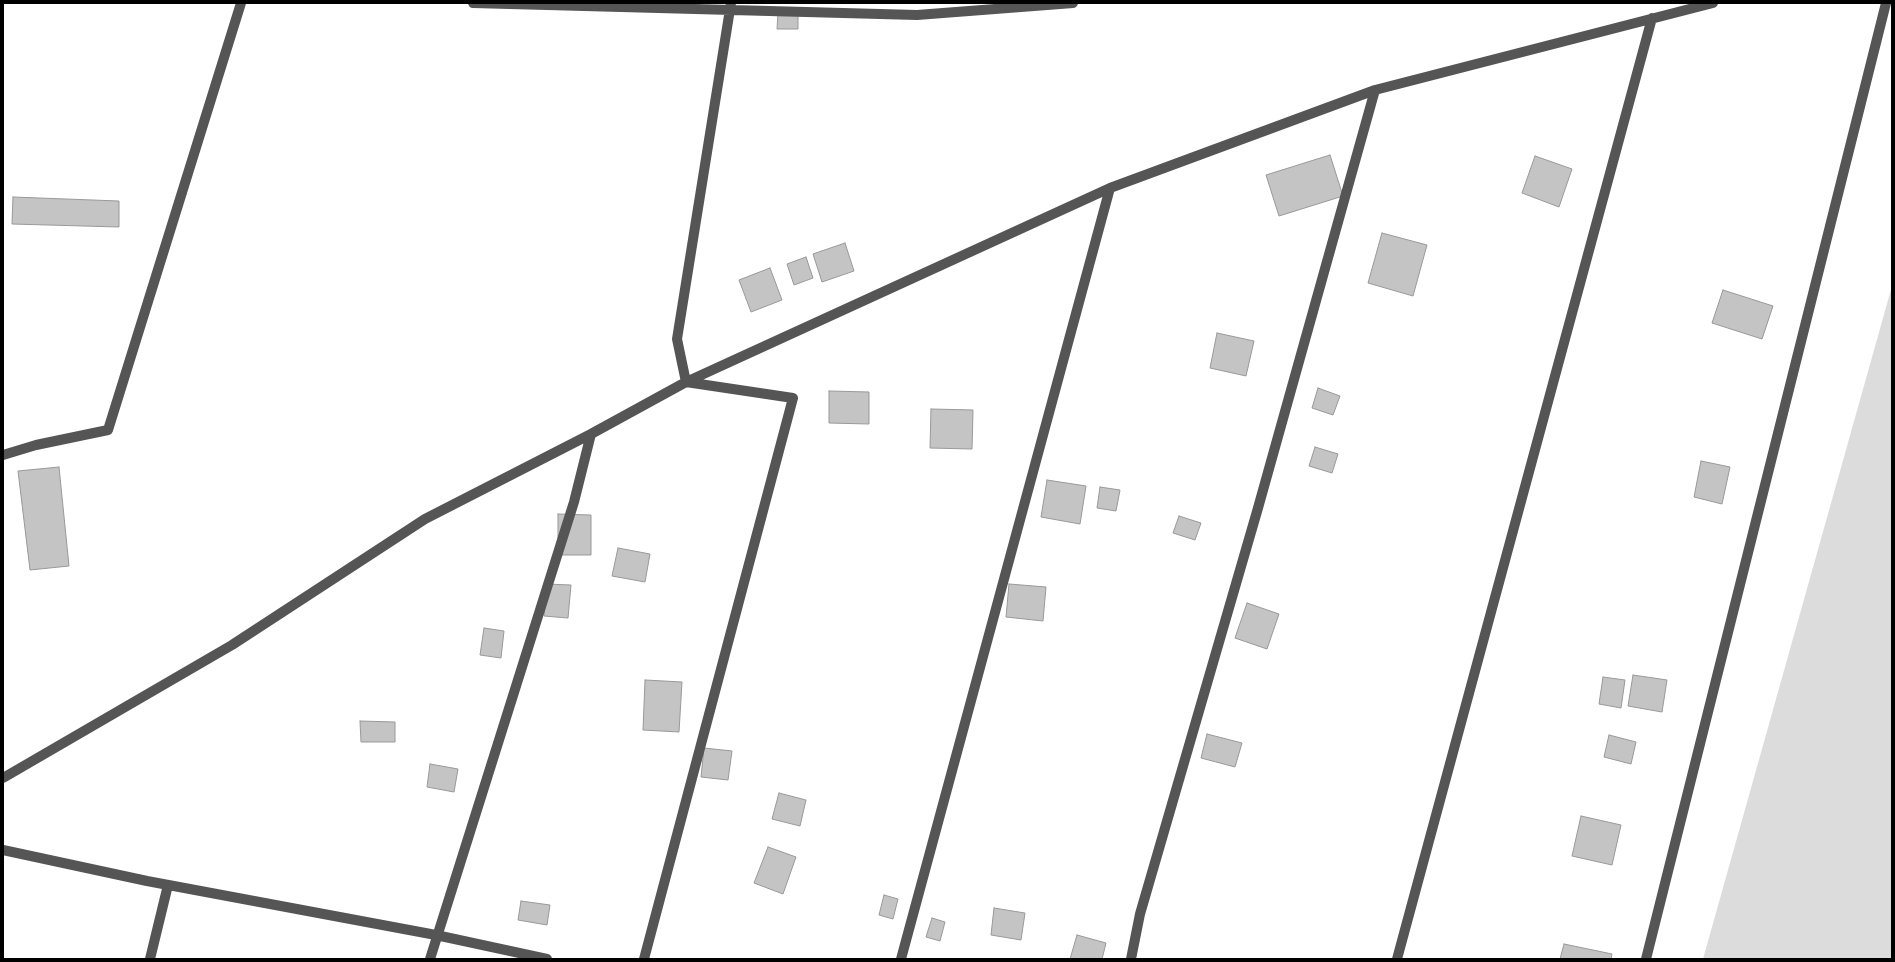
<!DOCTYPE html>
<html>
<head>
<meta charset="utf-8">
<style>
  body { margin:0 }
  #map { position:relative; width:1895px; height:962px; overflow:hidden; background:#fff; font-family:Helvetica,sans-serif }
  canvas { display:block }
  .frame { position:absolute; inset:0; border:4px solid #000; pointer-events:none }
</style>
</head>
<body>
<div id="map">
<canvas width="1895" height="962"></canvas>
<div class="frame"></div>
</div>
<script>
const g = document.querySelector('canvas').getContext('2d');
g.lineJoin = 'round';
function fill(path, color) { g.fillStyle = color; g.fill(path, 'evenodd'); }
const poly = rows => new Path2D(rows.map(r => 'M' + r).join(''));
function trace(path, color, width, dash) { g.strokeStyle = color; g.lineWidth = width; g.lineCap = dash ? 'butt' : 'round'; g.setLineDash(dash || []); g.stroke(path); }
fill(poly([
  [1892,286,1892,959,1703,959]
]), '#dcdcdc');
const building = poly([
  [778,13,798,14,798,29,777,29,778,13],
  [1330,155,1343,196,1279,216,1266,175,1330,155],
  [1535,156,1572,169,1559,207,1522,193,1535,156],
  [13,197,119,201,119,227,12,224,13,197],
  [1382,233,1427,245,1413,296,1368,283,1382,233],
  [845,243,854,271,822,282,813,254,845,243],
  [806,257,813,278,794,285,787,264,806,257],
  [770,268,782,300,751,312,739,280,770,268],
  [1723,290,1773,306,1762,339,1712,323,1723,290],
  [1217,333,1254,341,1246,376,1210,368,1217,333],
  [1318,388,1340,396,1333,415,1312,408,1318,388],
  [829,391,869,392,869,424,829,423,829,391],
  [931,409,973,410,972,449,930,448,931,409],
  [1315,447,1338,454,1332,473,1309,466,1315,447],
  [1701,461,1730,467,1722,504,1694,497,1701,461],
  [59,467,69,566,30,570,18,471,59,467],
  [1047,480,1086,486,1080,524,1041,517,1047,480],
  [1100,487,1120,490,1116,511,1097,508,1100,487],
  [558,514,591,515,591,555,558,555,558,514],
  [1179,516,1201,523,1195,540,1173,533,1179,516],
  [618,548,650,554,645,582,612,576,618,548],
  [546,584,571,585,568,618,544,616,546,584],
  [1009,584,1046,587,1043,621,1006,617,1009,584],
  [1247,603,1279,614,1267,649,1235,638,1247,603],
  [484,628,504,631,501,658,480,655,484,628],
  [1633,675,1667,680,1662,712,1628,706,1633,675],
  [1603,677,1625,680,1621,708,1599,704,1603,677],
  [645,680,682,682,679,732,643,730,645,680],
  [360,721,395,722,395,742,361,742,360,721],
  [1207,734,1242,743,1235,767,1201,758,1207,734],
  [1609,735,1636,742,1631,764,1604,757,1609,735],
  [704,748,732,751,728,780,701,777,704,748],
  [430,764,458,769,454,792,427,787,430,764],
  [779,793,806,800,800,826,772,819,779,793],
  [1581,816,1621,825,1612,865,1572,856,1581,816],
  [768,847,796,857,783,894,754,883,768,847],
  [884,895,898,899,893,919,879,915,884,895],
  [521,901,550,905,547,925,518,920,521,901],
  [994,908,1025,913,1021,940,991,935,994,908],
  [932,918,945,922,940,941,926,937,932,918],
  [1077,935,1106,943,1102,959,1070,959,1077,935],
  [1564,944,1612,954,1611,959,1560,959,1564,944]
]);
fill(building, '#c4c4c4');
trace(building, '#999', 1);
trace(poly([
  [473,3,917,15,1073,3],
  [686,382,677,339,731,3],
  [3,455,36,445,108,430,241,3],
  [3,778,232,645,425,519,591,434,686,382,1110,188,1375,90,1713,3],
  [3,850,147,881,436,935,547,959],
  [150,959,168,885],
  [430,959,574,502,591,434],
  [644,959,793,398,686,382],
  [901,959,1110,188],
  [1131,959,1140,914,1258,508,1375,90],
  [1397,959,1652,18],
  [1646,959,1886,3]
]), '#555', 10);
</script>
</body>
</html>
